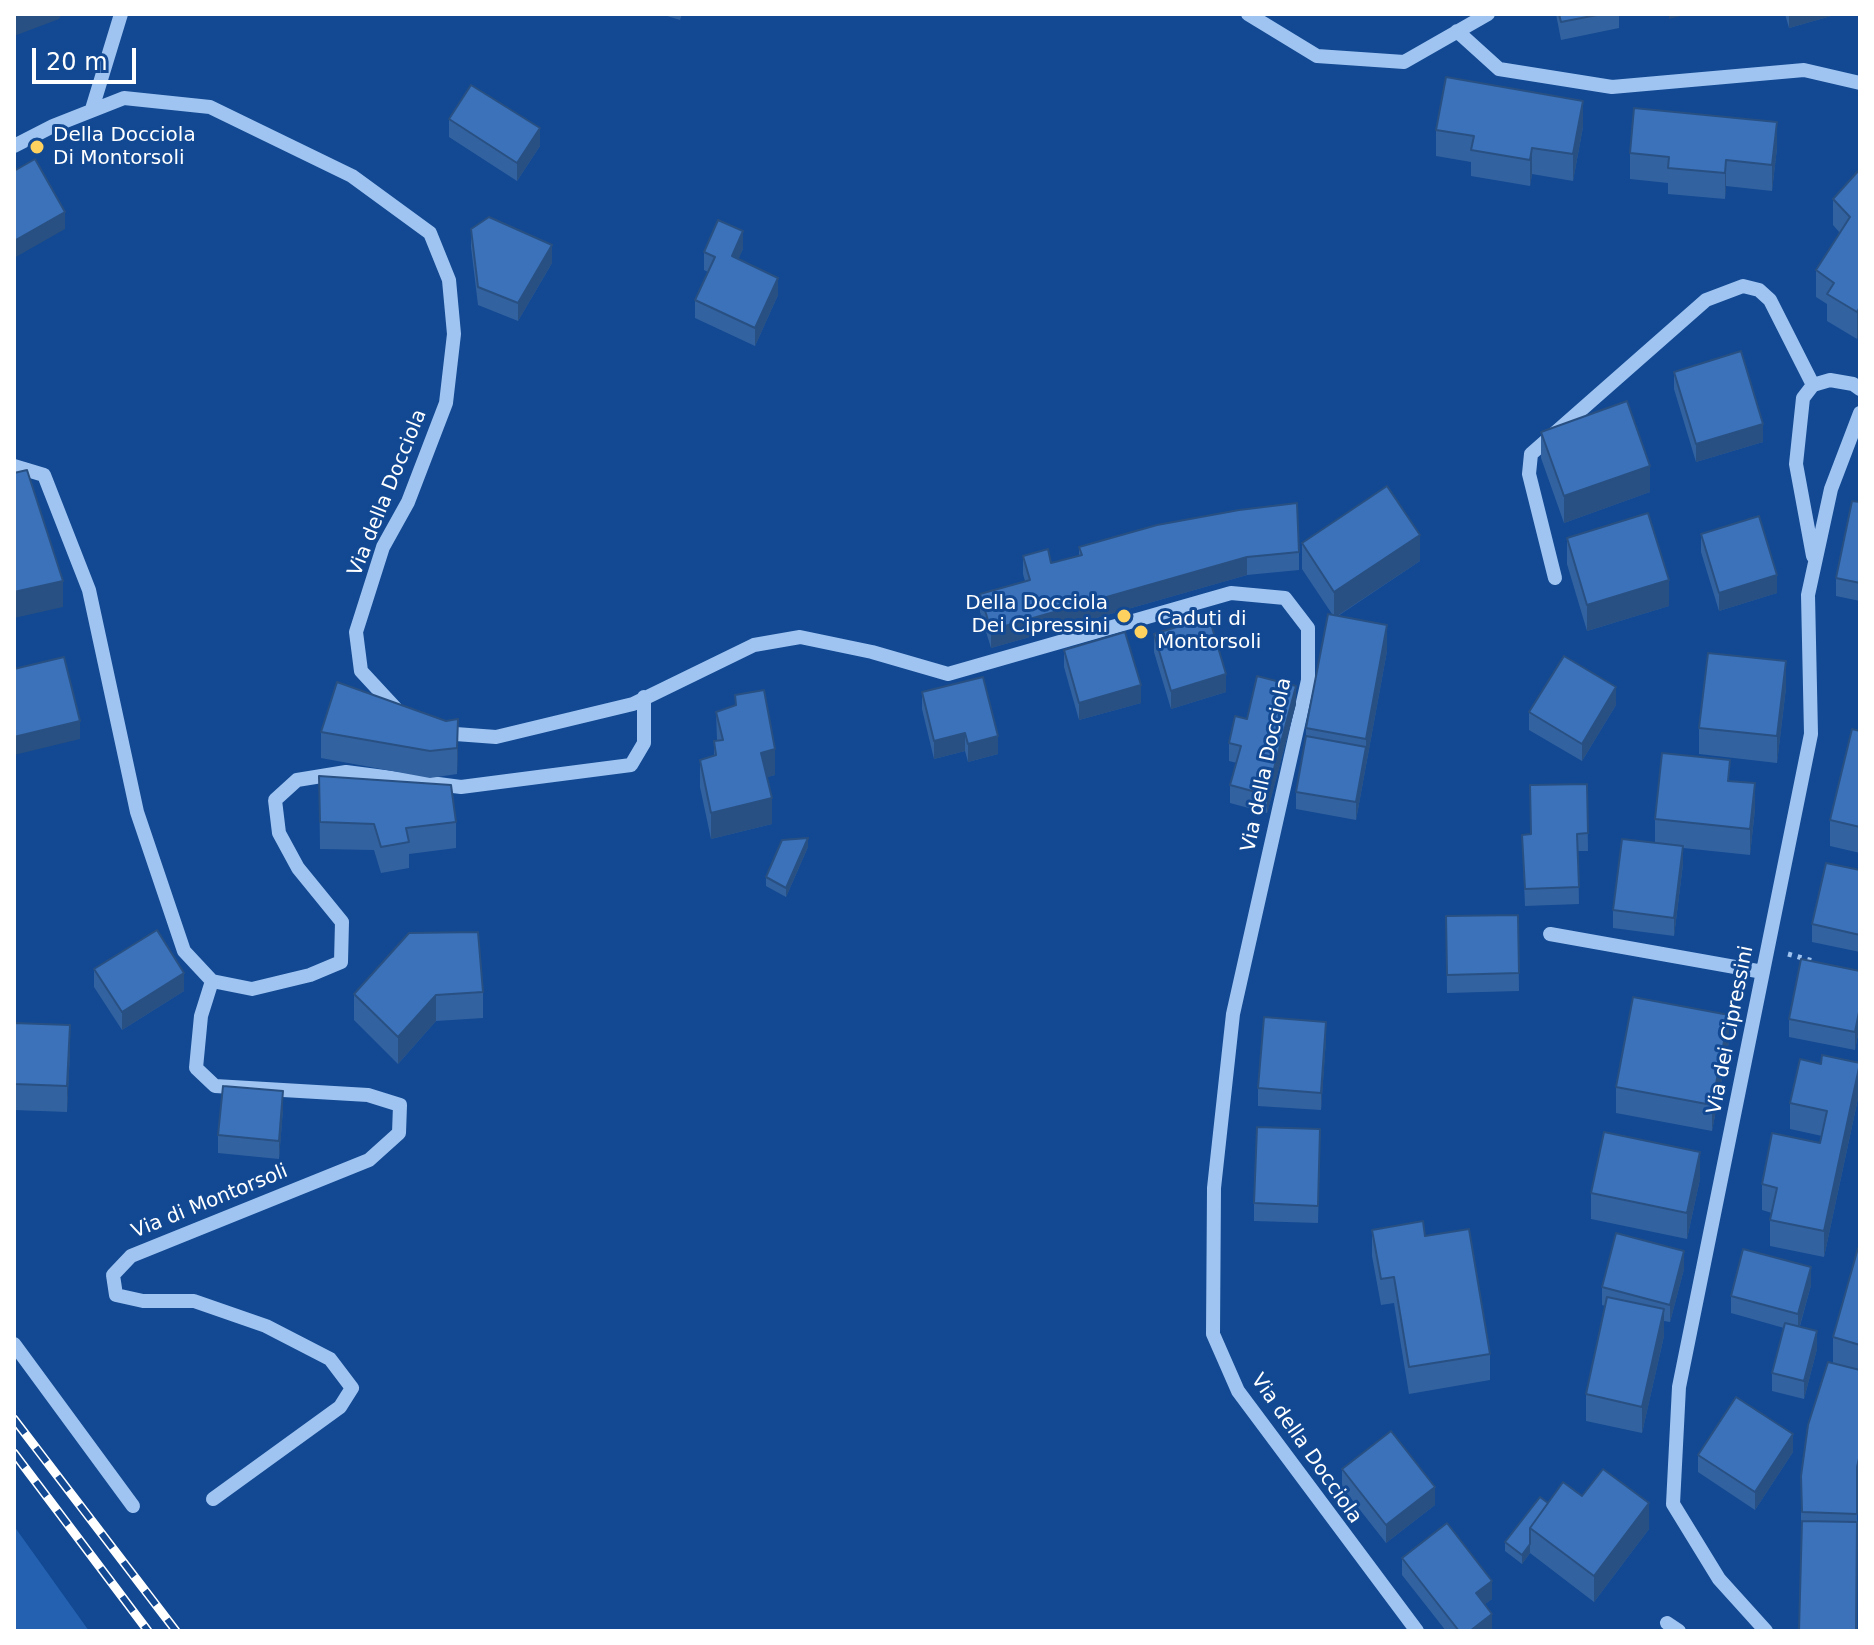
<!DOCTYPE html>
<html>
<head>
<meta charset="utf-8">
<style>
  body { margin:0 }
  #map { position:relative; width:1874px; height:1645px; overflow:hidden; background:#124992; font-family:"DejaVu Sans",sans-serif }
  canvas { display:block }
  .frame { position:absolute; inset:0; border:16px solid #fff; pointer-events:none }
  .scale { position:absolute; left:32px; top:48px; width:104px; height:36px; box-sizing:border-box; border:4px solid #fff; border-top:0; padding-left:10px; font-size:24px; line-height:28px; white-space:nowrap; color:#fff; -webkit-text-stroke:6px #124992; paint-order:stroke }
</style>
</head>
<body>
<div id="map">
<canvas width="1874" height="1645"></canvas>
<div class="frame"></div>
<div class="scale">20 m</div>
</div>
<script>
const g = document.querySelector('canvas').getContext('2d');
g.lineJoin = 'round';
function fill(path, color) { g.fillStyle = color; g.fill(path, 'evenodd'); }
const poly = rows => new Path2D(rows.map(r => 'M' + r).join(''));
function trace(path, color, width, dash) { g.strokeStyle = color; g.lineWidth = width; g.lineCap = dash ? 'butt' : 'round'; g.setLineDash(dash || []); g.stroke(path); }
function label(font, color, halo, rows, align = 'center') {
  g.font = font + ' "DejaVu Sans",sans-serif'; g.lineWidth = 6; g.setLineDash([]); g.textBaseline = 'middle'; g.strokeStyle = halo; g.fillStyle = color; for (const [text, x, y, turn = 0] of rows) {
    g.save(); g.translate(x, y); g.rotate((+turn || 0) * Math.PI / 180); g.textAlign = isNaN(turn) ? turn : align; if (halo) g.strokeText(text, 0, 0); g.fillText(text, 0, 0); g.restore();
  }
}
fill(poly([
  [14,1526,89,1631,14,1631]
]), '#2462b1');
trace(poly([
  [1788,954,1813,961]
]), '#9fc4f2', 5, [4, 6]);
trace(poly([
  [1248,14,1317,56,1404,62,1488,14],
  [1457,31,1499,69,1612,87,1804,70,1860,83],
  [92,109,121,14],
  [14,146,53,126,124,98,210,107,352,176,430,233,449,280,454,334,446,403,408,502,383,547,356,632,361,671,399,712],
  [14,466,44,475,89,590,137,812,184,951,212,981,252,989,310,975,341,962,342,922,298,868,279,833,275,800,297,780,346,772,461,787,631,765,644,743,644,697],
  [1813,556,1796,464,1803,398,1813,385,1830,380,1853,384,1860,389],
  [1555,578,1529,474,1531,454,1706,300,1743,286,1759,290,1770,300,1813,385],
  [442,733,496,737,633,704,754,645,800,637,872,652,948,674,1231,593,1285,598,1308,628,1308,680,1233,1014,1214,1188,1213,1334,1238,1391,1417,1631],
  [1550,934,1763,972],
  [212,981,201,1016,196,1068,215,1086,368,1095,400,1105,399,1133,369,1160,131,1256,113,1275,116,1295,143,1301,194,1301,266,1326,330,1359,352,1388,340,1407,213,1499],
  [14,1344,133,1506],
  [1667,1623,1679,1631],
  [1766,1631,1719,1579,1673,1504,1679,1387,1811,734,1808,595,1831,489,1860,413]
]), '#9fc4f2', 14);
const rail = poly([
  [14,1419,176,1631],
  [14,1453,148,1631]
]);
trace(rail, '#fff', 9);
trace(rail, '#124992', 6, [18]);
fill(poly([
  [661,14,682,14,680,20],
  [1556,14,1619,14,1619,28,1561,40],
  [1785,14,1838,14,1789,28],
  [449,119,540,146,517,181,449,137],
  [1583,127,1573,181,1532,174,1530,186,1471,176,1471,162,1436,156,1436,130],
  [1777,148,1772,191,1726,186,1725,199,1668,194,1668,183,1630,179,1630,153],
  [1860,169,1857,339,1827,321,1827,304,1816,297,1816,270,1840,233,1833,225,1833,199],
  [471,229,552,263,518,321,478,305,471,247],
  [743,249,738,259,778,295,755,346,695,318,695,300,708,272,704,270,704,252],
  [1674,372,1763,442,1696,462,1674,389],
  [1541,432,1650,492,1564,523,1541,458],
  [1860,502,1860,601,1836,596,1836,578],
  [1701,534,1777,593,1719,611,1701,552],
  [1567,538,1669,606,1587,631,1567,564],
  [1302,543,1420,561,1338,616,1387,651,1356,820,1296,809,1296,792,1306,736,1306,728,1332,614,1302,569],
  [1079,547,1299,552,1299,570,1247,575,991,648,980,612,980,594,1025,581,1023,574,1023,556,1051,563,1079,556],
  [1154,634,1226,692,1171,709,1154,652],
  [1064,650,1141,703,1079,720,1064,667],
  [1786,688,1777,763,1699,754,1699,728],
  [922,692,998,754,968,762,965,751,934,759,922,709],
  [735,695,775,775,767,777,772,824,711,839,700,787,700,760,714,756,714,741,717,740,716,712,735,705],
  [1296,704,1267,813,1230,803,1230,785,1237,763,1229,761,1229,743,1247,719],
  [1616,705,1582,761,1529,730,1529,712],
  [446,721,458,746,457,774,430,778,321,758,321,732],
  [1860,731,1860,853,1830,846,1830,820],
  [319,776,456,822,456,848,409,854,409,868,381,873,374,850,320,849],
  [1730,781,1755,809,1750,855,1683,848,1683,864,1674,936,1613,928,1613,910,1655,843,1655,819],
  [1587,784,1588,851,1578,851,1579,904,1525,906,1522,835,1531,834],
  [808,847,786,897,766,886,766,877],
  [1860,870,1860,952,1812,942,1812,924],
  [1518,915,1519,991,1447,993,1446,916],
  [94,969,184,991,122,1030,94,987],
  [1860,971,1860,1024,1855,1050,1789,1037,1789,1019],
  [483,992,483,1018,436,1021,398,1064,354,1020,354,994],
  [14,1023,70,1051,67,1112,14,1110],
  [1326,1039,1321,1110,1258,1106,1258,1088],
  [1729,1041,1712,1131,1616,1113,1616,1087],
  [1860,1089,1824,1257,1770,1246,1770,1220,1772,1213,1762,1210,1762,1184,1820,1143,1822,1136,1790,1129,1790,1103],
  [283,1109,279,1159,218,1153,218,1135],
  [1320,1147,1318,1223,1254,1221,1254,1203],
  [1700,1179,1687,1239,1591,1219,1591,1193],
  [1372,1230,1425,1236,1490,1354,1490,1380,1409,1394,1394,1303,1381,1305,1372,1256],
  [1860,1249,1860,1481,1857,1493,1856,1631,1801,1528,1801,1476,1833,1363,1833,1337],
  [1684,1269,1670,1322,1664,1321,1664,1336,1642,1433,1586,1421,1586,1394,1605,1306,1602,1305,1602,1287],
  [1811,1285,1800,1326,1817,1349,1804,1399,1772,1391,1772,1373,1784,1328,1731,1313,1731,1296],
  [1793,1452,1755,1510,1698,1472,1698,1455],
  [1342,1469,1435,1505,1386,1543,1342,1487],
  [1582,1496,1649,1529,1594,1602,1530,1553,1522,1564,1505,1551,1505,1542,1548,1503],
  [1402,1558,1492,1599,1485,1604,1492,1631,1446,1631,1402,1575]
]), '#3362a0');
fill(poly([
  [25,14,62,14,59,19,14,36,14,18],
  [1669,14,1689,14,1669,19],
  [1789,14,1838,14,1789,28],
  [1583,101,1583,127,1573,181,1573,154],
  [1777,122,1777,148,1772,191,1772,165],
  [540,128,540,146,517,181,517,163],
  [1532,148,1532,174,1530,186,1530,160],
  [1726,160,1726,186,1725,199,1725,173],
  [65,212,65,229,14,258,14,241],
  [743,231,743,249,732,274,732,256],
  [552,245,552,263,518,321,518,303],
  [778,278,778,295,755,346,755,328],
  [1860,307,1860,334,1857,339,1857,312],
  [1763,424,1763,442,1696,462,1696,444],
  [1650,466,1650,492,1564,523,1564,496],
  [1420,535,1420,561,1334,618,1334,592],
  [1247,557,1247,575,991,648,991,630],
  [1777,575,1777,593,1719,611,1719,593],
  [1669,580,1669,606,1587,631,1587,605],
  [63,581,63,607,14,618,14,592],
  [1387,625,1387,651,1356,820,1356,802,1366,747,1366,739],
  [1786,661,1786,688,1777,763,1777,736],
  [1226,674,1226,692,1171,709,1171,691],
  [1141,685,1141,703,1079,720,1079,703],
  [1296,686,1296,704,1267,813,1267,795],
  [1616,687,1616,705,1582,761,1582,744],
  [458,719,458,746,457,774,457,748],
  [80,721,80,739,14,755,14,737],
  [965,733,965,751,934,759,934,741],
  [998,736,998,754,968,762,968,744],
  [775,749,775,775,761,779,761,753],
  [1755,783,1755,809,1750,855,1750,829],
  [772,798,772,824,711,839,711,813],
  [808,838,808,847,786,897,786,888],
  [1683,846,1683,864,1674,936,1674,918],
  [184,973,184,991,122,1030,122,1012],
  [436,995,436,1021,398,1064,398,1037],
  [1860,1007,1860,1024,1855,1050,1855,1032],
  [1729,1015,1729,1041,1712,1131,1712,1105],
  [1326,1022,1326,1039,1321,1110,1321,1093],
  [70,1025,70,1051,67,1112,67,1086],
  [1860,1063,1860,1089,1824,1257,1824,1231],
  [283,1091,283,1109,279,1159,279,1141],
  [1700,1152,1700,1179,1687,1239,1687,1213],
  [1684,1251,1684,1269,1670,1322,1670,1305],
  [1811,1267,1811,1285,1798,1332,1798,1314],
  [1664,1309,1664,1336,1642,1433,1642,1407],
  [1817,1331,1817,1349,1804,1399,1804,1381],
  [1793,1434,1793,1452,1755,1510,1755,1492],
  [1860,1454,1860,1481,1857,1493,1857,1467],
  [1435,1487,1435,1505,1386,1543,1386,1525],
  [1649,1503,1649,1529,1594,1602,1594,1576],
  [1530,1544,1530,1553,1522,1564,1522,1555],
  [1492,1581,1492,1599,1476,1611,1476,1593],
  [1492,1614,1492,1631,1470,1631]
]), '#295082');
const building = poly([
  [14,14,25,14,14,18,14,14],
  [1559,14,1602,14,1561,22,1559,14],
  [1446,77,1583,101,1573,154,1532,148,1530,160,1471,150,1474,136,1436,130,1446,77],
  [471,85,540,128,517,163,449,119,471,85],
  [1634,108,1777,122,1772,165,1726,160,1725,173,1668,168,1669,157,1630,153,1634,108],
  [35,159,65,212,14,241,14,171,35,159],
  [1860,169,1860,307,1857,312,1827,294,1834,283,1816,270,1850,217,1833,199,1860,169],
  [489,217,552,245,518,303,478,287,471,229,489,217],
  [718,220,743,231,732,256,778,278,755,328,695,300,715,257,704,252,718,220],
  [1741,351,1763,424,1696,444,1674,372,1741,351],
  [1627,401,1650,466,1564,496,1541,432,1627,401],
  [27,470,63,581,14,592,14,473,27,470],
  [1387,486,1420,535,1334,592,1302,543,1387,486],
  [1852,501,1860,502,1860,583,1836,578,1852,501],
  [1297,503,1299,552,1247,557,991,630,980,594,1030,580,1023,556,1048,549,1051,563,1082,555,1079,547,1157,525,1239,510,1297,503],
  [1648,513,1669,580,1587,605,1567,538,1648,513],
  [1759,516,1777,575,1719,593,1701,534,1759,516],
  [1328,614,1387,625,1366,739,1306,728,1328,614],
  [1209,617,1226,674,1171,691,1154,634,1209,617],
  [1125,632,1141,685,1079,703,1064,650,1125,632],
  [1708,653,1786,661,1777,736,1699,728,1708,653],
  [1564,656,1616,687,1582,744,1529,712,1564,656],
  [64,657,80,721,14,737,14,669,64,657],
  [1257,676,1296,686,1267,795,1230,785,1241,746,1229,743,1235,716,1247,719,1257,676],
  [983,677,998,736,968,744,965,733,934,741,922,692,983,677],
  [337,682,446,721,458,719,457,748,430,751,321,732,337,682],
  [764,690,775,749,761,753,772,798,711,813,700,760,716,755,714,741,723,740,716,712,736,705,735,695,764,690],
  [1852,729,1860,731,1860,827,1830,820,1852,729],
  [1306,736,1366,747,1356,802,1296,792,1306,736],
  [1662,753,1730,760,1728,781,1755,783,1750,829,1655,819,1662,753],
  [319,776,451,785,456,822,406,828,409,842,381,847,374,824,320,822,319,776],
  [1587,784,1588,833,1577,834,1579,887,1525,889,1522,835,1531,834,1530,785,1587,784],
  [808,838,786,888,766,877,782,840,808,838],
  [1622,839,1683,846,1674,918,1613,910,1622,839],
  [1826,863,1860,870,1860,935,1812,924,1826,863],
  [1518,915,1519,973,1447,975,1446,916,1518,915],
  [157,930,184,973,122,1012,94,969,157,930],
  [478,932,483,992,436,995,398,1037,354,994,409,933,478,932],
  [1801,959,1860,971,1860,1007,1855,1032,1789,1019,1801,959],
  [1633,997,1729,1015,1712,1105,1616,1087,1633,997],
  [1264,1017,1326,1022,1321,1093,1258,1088,1264,1017],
  [14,1023,70,1025,67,1086,14,1084,14,1023],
  [1822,1055,1860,1063,1824,1231,1770,1220,1777,1188,1762,1184,1772,1133,1820,1143,1827,1111,1790,1103,1800,1059,1821,1064,1822,1055],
  [223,1086,283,1091,279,1141,218,1135,223,1086],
  [1257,1127,1320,1129,1318,1206,1254,1203,1257,1127],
  [1604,1132,1700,1152,1687,1213,1591,1193,1604,1132],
  [1423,1221,1425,1236,1469,1229,1490,1354,1409,1367,1394,1277,1381,1279,1372,1230,1423,1221],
  [1616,1233,1684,1251,1670,1305,1602,1287,1616,1233],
  [1858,1248,1860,1249,1860,1345,1833,1337,1858,1248],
  [1743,1249,1811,1267,1798,1314,1731,1296,1743,1249],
  [1607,1297,1664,1309,1642,1407,1586,1394,1607,1297],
  [1785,1323,1817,1331,1804,1381,1772,1373,1785,1323],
  [1828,1362,1860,1370,1860,1454,1857,1467,1857,1514,1802,1512,1801,1476,1808,1425,1828,1362],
  [1736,1397,1793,1434,1755,1492,1698,1455,1736,1397],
  [1391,1431,1435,1487,1386,1525,1342,1469,1391,1431],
  [1603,1469,1649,1503,1594,1576,1530,1528,1563,1482,1582,1496,1603,1469],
  [1540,1497,1548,1503,1530,1528,1530,1544,1522,1555,1505,1542,1540,1497],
  [1802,1521,1857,1522,1856,1631,1799,1631,1802,1521],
  [1447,1523,1492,1581,1476,1593,1492,1614,1470,1631,1459,1631,1402,1558,1447,1523]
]);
fill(building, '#3b72ba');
trace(building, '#295082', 2);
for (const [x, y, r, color] of [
  [37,147,8,"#ffd260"],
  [1124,616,8,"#ffd260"],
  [1141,632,8,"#ffd260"]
]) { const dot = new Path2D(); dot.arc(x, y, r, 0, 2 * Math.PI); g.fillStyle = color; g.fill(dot); trace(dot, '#124992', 3); }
label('20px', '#fff', '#124992', [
  ["Della Docciola",53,136],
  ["Di Montorsoli",53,159],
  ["Della Docciola",1108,604,"right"],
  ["Dei Cipressini",1108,627,"right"],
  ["Caduti di",1157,620],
  ["Montorsoli",1157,643]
], 'left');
label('20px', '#fff', '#124992', [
  ["Via della Docciola",388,493,-68],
  ["Via della Docciola",1267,765,-78],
  ["Via dei Cipressini",1731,1030,-79],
  ["Via di Montorsoli",210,1202,-22],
  ["Via della Docciola",1306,1449,55]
]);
</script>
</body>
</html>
